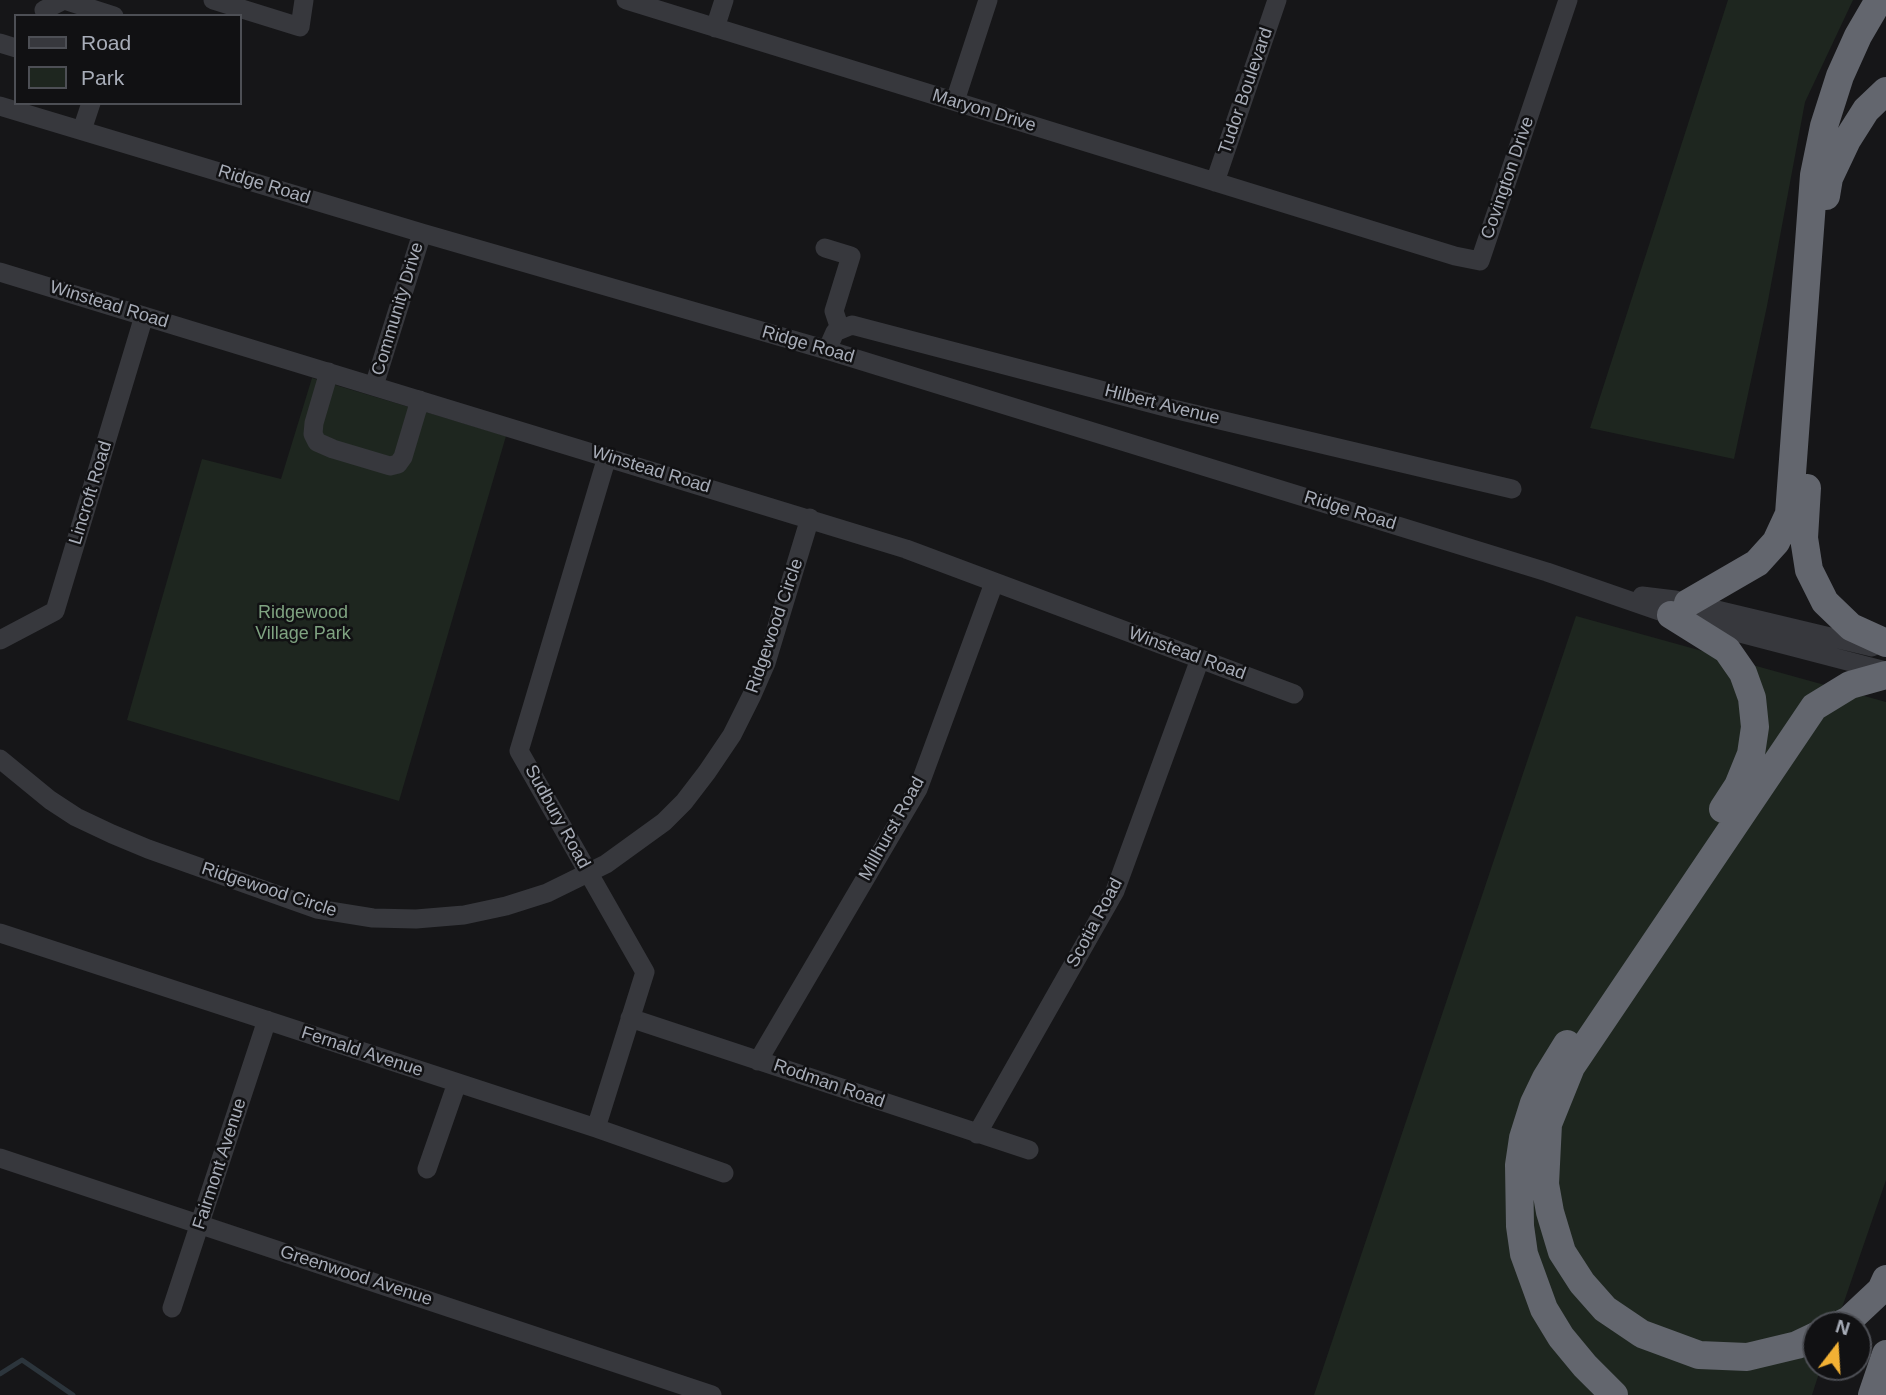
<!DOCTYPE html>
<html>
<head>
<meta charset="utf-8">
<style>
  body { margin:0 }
  #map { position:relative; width:1886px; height:1395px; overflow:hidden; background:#161618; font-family:Helvetica,sans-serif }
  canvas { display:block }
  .legend { position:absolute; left:14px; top:14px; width:228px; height:91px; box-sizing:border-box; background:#111113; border:2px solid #4d4f55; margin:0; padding:9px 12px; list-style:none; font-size:21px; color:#a8adb8 }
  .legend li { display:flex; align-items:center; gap:14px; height:35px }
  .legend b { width:35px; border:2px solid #4d4f55 }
  .north { position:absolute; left:1802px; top:1311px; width:70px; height:70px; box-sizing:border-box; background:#111113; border:2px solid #4d4f55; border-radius:50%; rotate:17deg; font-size:19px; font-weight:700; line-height:28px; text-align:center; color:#a8adb8 }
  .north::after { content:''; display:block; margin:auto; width:24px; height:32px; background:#f2b134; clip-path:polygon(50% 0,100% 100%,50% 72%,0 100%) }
</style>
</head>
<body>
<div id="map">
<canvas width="1886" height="1395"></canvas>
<ul class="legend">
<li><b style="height:9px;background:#37383d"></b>Road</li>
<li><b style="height:19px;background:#1e261f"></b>Park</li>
</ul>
<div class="north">N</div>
</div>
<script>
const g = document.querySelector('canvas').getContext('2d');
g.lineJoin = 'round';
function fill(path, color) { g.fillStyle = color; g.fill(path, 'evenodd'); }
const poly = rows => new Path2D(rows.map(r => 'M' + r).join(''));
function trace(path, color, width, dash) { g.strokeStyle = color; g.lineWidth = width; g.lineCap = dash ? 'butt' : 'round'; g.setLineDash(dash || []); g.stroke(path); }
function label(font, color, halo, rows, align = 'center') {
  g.font = font + ' Helvetica,sans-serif'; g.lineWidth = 5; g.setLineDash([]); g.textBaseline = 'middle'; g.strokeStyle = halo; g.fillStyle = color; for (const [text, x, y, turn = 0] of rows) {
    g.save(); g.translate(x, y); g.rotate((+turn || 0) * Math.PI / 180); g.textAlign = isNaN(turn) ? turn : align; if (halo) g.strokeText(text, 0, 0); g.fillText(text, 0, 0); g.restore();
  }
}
fill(poly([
  [1728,0,1853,0,1805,102,1767,306,1734,459,1590,428],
  [312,378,506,436,399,801,127,720,202,459,281,479],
  [1576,616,1886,702,1886,1180,1836,1325,1816,1325,1816,1367,1821,1367,1812,1395,1314,1395]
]), '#1e261f');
trace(poly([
  [0,1374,22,1360,73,1395]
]), '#2c353c', 5);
trace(poly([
  [64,16,64,15]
]), '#333438', 19, [19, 10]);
trace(poly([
  [213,0,300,27,304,0],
  [626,0,1455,256,1480,261,1568,0],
  [44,10,64,0,114,16],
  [715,28,724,0],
  [0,43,16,48],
  [955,101,988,0],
  [0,106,422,233,827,350,1547,572,1671,615,1886,671],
  [82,130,91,103],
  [1215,182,1277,0],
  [825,248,851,256,834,311,840,329],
  [0,272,906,549,1294,694],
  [827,350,835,332,852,325,1169,408,1512,489],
  [329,372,314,423,313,434,317,442,333,449,390,466,398,464,403,457,420,400],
  [374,386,422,233],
  [1642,596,1675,600,1872,647],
  [0,640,55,611,144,316],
  [0,759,50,800,76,817,112,834,148,849,317,909,373,918,416,919,464,915,506,906,547,893,606,864,664,822,684,802,707,772,732,735,752,695,766,663,810,518],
  [0,933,596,1128,724,1173],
  [630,1018,1029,1150],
  [758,1061,918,789,994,583],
  [596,1128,645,972,519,751,607,457],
  [977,1134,1115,891,1200,659],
  [0,1158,712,1395],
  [427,1169,457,1083],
  [172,1308,267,1020]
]), '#37383d', 19);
trace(poly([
  [1826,196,1829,178,1847,140,1866,110,1886,91],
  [1807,488,1804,538,1809,570,1825,602,1851,627,1886,643],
  [1688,603,1757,563,1776,542,1789,514,1814,175,1824,126,1840,76,1858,36,1879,0],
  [1671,615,1727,650,1743,673,1752,698,1755,727,1751,754,1738,786,1723,809],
  [1567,1044,1546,1078,1534,1103,1523,1138,1519,1165,1520,1226,1524,1254,1544,1309,1561,1337,1585,1366,1614,1395],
  [1839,1325,1849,1320,1881,1290,1886,1279],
  [1816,1336,1797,1345,1747,1357,1699,1355,1642,1334,1605,1309,1582,1283,1562,1252,1550,1212,1545,1184,1548,1124,1571,1067,1814,707,1850,685,1886,675],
  [1872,1395,1886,1354]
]), '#63666e', 28);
label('18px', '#a8adb8', '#111113', [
  ["Tudor Boulevard",1246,91,-71],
  ["Maryon Drive",984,111,17],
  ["Covington Drive",1508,178,-71],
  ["Ridge Road",264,185,17],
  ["Winstead Road",109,305,17],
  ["Community Drive",398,309,-73],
  ["Ridge Road",808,345,16],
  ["Hilbert Avenue",1162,405,14],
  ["Winstead Road",651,470,17],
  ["Lincroft Road",91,493,-73],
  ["Ridge Road",1350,511,17],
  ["Ridgewood Circle",775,626,-71],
  ["Winstead Road",1187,654,20],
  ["Sudbury Road",557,817,61],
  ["Millhurst Road",892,829,-61],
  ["Ridgewood Circle",269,890,18],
  ["Scotia Road",1095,923,-62],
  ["Fernald Avenue",362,1052,18],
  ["Rodman Road",829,1084,19],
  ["Fairmont Avenue",220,1164,-72],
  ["Greenwood Avenue",356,1276,18]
]);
label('18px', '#7fa381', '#111113', [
  ["Ridgewood",303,613],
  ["Village Park",303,634]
]);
</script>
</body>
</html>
